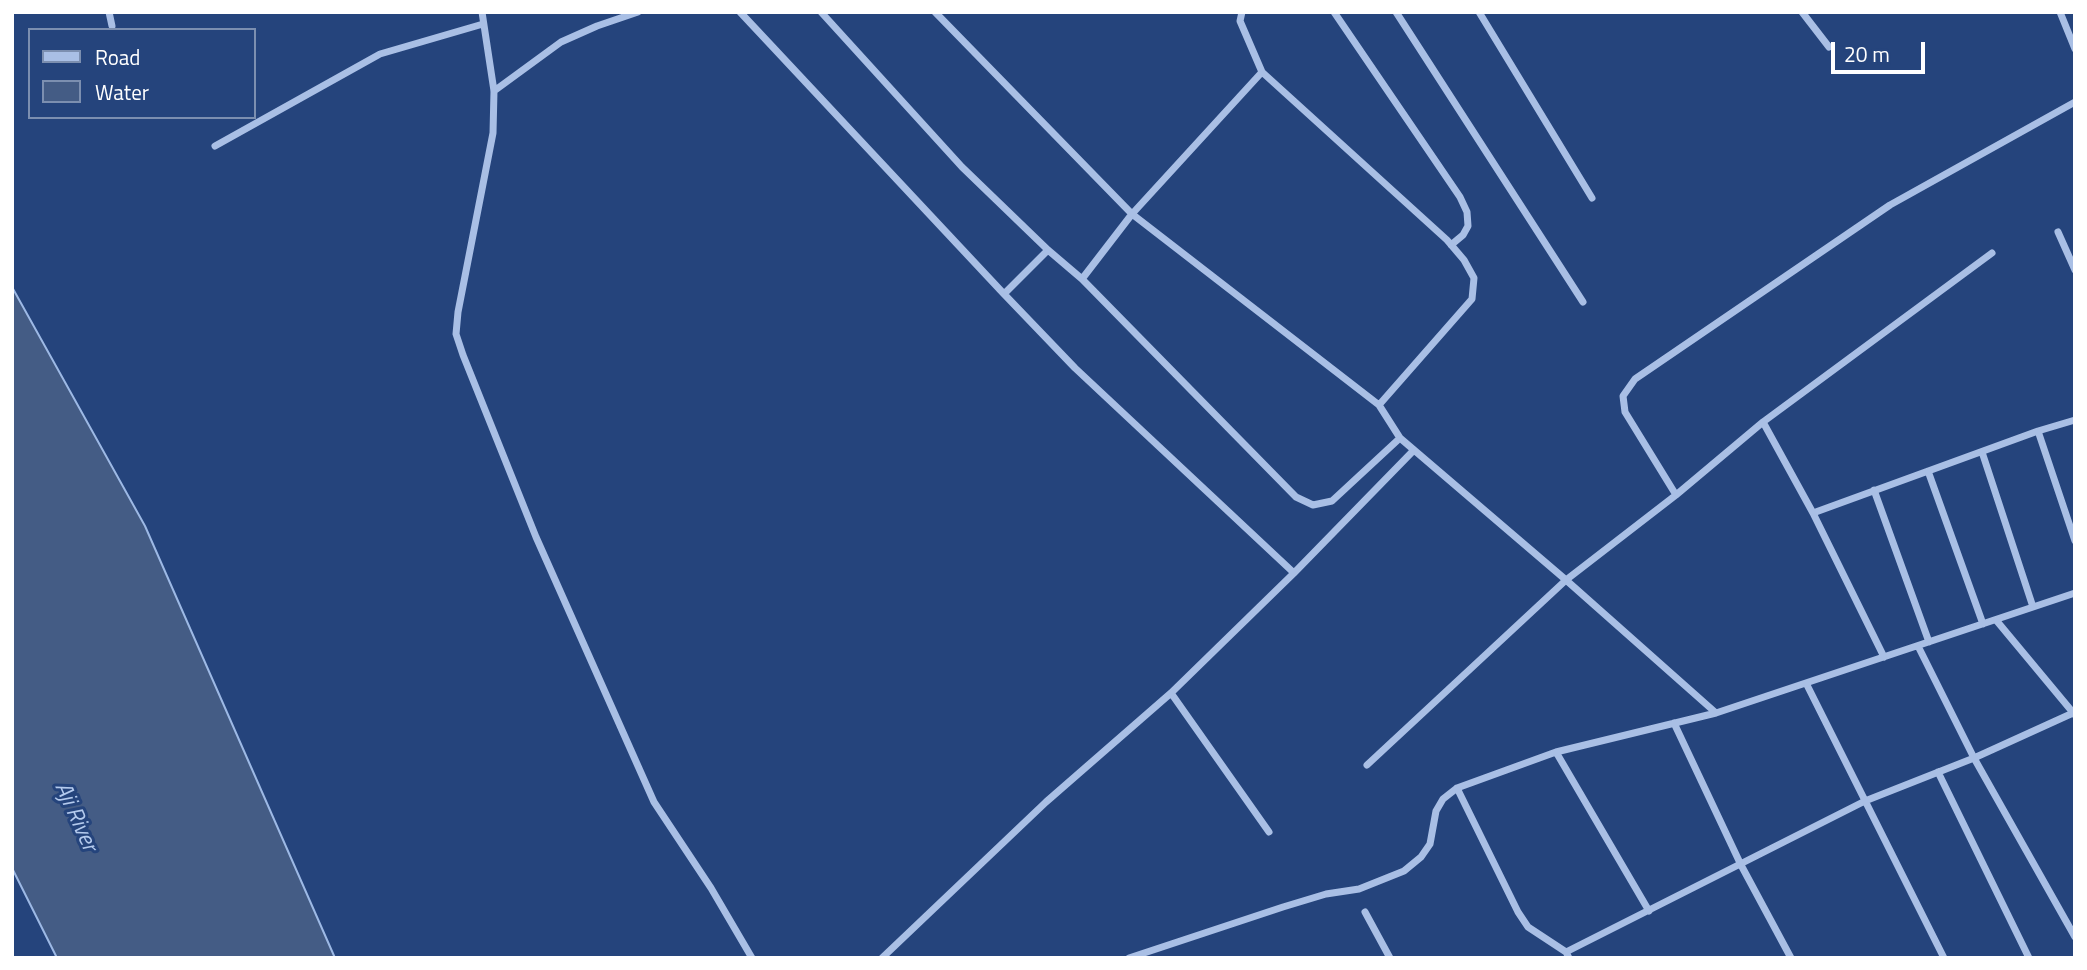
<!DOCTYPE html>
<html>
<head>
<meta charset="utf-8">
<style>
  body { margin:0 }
  #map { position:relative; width:2087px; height:970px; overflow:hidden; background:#25447c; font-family:"Titillium Web",sans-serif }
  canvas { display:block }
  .frame { position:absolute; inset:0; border:14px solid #fff; pointer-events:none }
  .legend { position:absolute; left:28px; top:28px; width:228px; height:91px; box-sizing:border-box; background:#25447c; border:2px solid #7c8fb0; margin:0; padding:9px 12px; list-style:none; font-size:21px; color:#fff }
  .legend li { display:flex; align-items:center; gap:14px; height:35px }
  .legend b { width:35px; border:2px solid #7c8fb0 }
  .scale { position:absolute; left:1831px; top:42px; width:94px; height:32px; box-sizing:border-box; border:4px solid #fff; border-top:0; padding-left:9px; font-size:21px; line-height:24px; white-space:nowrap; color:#fff; -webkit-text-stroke:5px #25447c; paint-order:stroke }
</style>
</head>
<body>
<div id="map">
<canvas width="2087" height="970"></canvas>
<div class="frame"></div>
<ul class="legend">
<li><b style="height:9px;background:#a9bfe5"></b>Road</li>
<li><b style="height:19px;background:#445c85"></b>Water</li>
</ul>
<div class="scale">20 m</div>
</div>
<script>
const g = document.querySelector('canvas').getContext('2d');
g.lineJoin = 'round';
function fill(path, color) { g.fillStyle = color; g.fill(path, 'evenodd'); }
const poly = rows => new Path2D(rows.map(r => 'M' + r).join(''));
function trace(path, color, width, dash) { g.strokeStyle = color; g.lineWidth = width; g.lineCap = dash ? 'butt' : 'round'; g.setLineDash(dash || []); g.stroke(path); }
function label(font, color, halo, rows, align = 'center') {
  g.font = font + ' "Titillium Web",sans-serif'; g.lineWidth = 6; g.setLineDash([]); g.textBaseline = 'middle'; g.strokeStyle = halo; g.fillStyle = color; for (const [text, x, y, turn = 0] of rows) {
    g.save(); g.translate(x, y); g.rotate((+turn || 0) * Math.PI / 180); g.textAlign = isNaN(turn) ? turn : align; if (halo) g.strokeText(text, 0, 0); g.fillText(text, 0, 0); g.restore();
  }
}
const water = poly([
  [12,287,145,526,335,958,57,958,12,868,12,287]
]);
fill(water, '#445c85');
trace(water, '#9db9e5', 2);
trace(poly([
  [109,12,112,26],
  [482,12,494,91,493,133,458,312,456,334,463,355,536,537,654,802,711,888,752,958],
  [740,12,1004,294],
  [821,12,962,167,1048,250,1082,279,1296,497,1313,505,1332,501,1400,438],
  [935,12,1132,214,1379,405,1400,438,1566,580,1716,713],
  [1334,12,1460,197,1467,212,1468,226,1463,235,1451,245],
  [1396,12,1583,302],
  [1479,12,1592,198],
  [1802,12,1829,47],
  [2060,12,2075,49],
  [1262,72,1447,240,1464,260,1474,278,1472,299,1379,405],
  [494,91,561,42,597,26,638,12],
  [215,146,380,54,483,24],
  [2058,232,2075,270],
  [1048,250,1004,294,1075,368,1294,573],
  [1082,279,1132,214,1262,72,1240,21,1242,12],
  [2038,431,2075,541],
  [1982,452,2033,607],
  [1928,471,1983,624],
  [1874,490,1929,642],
  [1676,495,1625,412,1623,396,1635,379,1890,205,2075,102],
  [1813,513,1763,422,1992,253],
  [1996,620,2075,715],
  [1918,646,1974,758,2075,937],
  [1884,657,1813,513,2038,431,2075,420],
  [1806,683,1944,958],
  [1171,693,1269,832],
  [1674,723,1741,865,1791,958],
  [1556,752,1649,911],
  [1367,765,1566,580,1676,495,1763,422],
  [1938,772,2029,958],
  [1457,788,1518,912,1528,927,1566,952,1569,958],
  [1365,912,1390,958],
  [1566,952,1865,801,1974,758,2073,713],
  [882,958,1046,802,1171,693,1294,573,1414,450],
  [1129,958,1283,907,1326,894,1359,889,1404,871,1421,857,1430,844,1436,811,1443,799,1457,788,1556,752,1716,713,2075,593]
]), '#a9bfe5', 7);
label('italic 23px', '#b4caed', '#25447c', [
  ["Aji River",75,817,66]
]);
</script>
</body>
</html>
